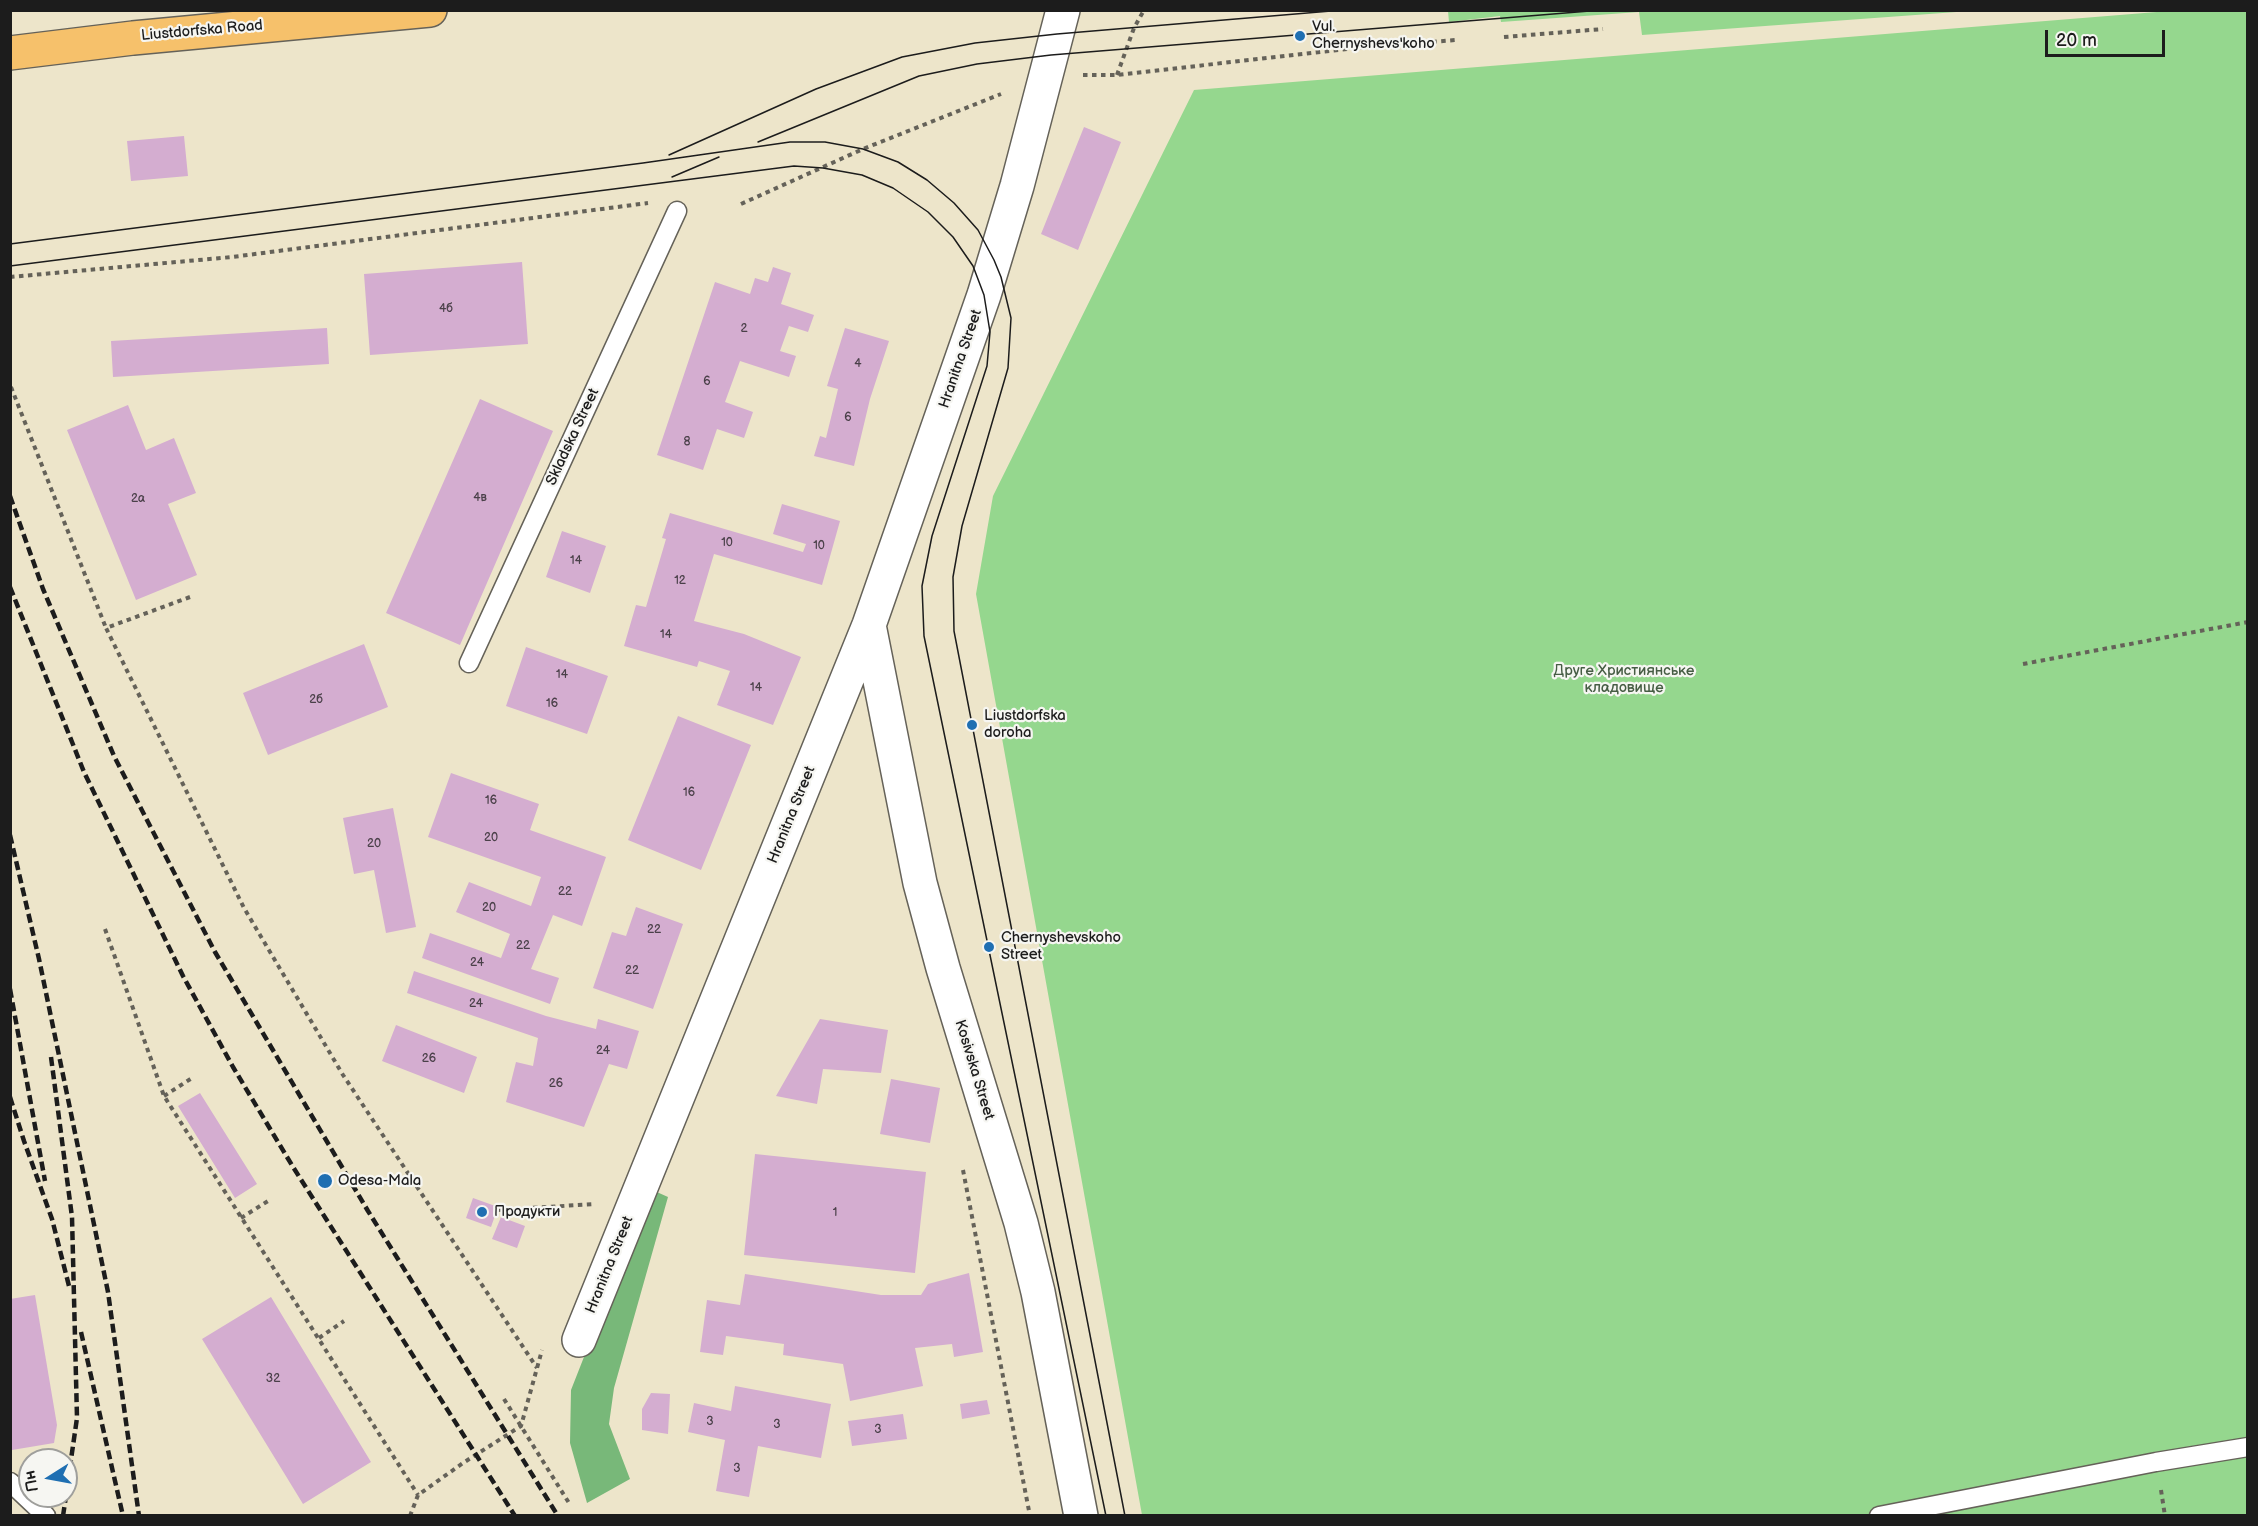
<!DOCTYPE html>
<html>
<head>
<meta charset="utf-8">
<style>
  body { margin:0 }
  #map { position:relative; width:2258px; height:1526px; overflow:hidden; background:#ede5ca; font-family:"Balsamiq Sans",sans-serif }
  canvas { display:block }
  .frame { position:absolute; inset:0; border:12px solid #1c1c1c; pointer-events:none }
  .north { position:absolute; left:18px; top:1448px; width:60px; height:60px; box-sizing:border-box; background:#f6f6f2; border:2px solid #9f9f9c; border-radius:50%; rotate:259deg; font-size:16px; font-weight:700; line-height:24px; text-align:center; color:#1c1c1c }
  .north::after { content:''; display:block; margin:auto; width:21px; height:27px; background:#1f6fb2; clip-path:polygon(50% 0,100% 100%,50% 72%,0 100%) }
  .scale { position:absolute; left:2045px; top:30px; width:120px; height:27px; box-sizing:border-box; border:3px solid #1c1c1c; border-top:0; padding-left:8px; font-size:18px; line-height:21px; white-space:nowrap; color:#1c1c1c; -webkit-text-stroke:4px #f6f6f2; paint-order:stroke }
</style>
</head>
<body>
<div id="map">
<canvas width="2258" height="1526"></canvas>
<div class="frame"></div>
<div class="north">Пн</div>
<div class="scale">20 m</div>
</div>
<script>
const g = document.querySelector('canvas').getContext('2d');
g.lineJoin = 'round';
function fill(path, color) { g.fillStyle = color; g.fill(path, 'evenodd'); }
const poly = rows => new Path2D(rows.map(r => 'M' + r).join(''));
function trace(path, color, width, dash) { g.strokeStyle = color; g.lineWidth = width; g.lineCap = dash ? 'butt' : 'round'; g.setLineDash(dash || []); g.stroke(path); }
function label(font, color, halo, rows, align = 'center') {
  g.font = font + ' "Balsamiq Sans",sans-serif'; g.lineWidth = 4.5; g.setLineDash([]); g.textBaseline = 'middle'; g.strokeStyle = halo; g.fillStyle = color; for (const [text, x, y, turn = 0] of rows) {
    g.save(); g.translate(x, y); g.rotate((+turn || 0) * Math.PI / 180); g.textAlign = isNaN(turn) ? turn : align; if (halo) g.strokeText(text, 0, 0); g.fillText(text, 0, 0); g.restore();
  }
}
fill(poly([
  [1448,11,1448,10,1970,11,1642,35,1639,12,1501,22,1500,16,1449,22],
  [2169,11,2247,11,2247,1515,1142,1515,976,594,993,496,1194,90]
]), '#95d78e');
fill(poly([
  [650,1189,668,1197,614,1388,609,1424,630,1479,587,1503,570,1443,571,1390]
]), '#78b879');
fill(poly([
  [1084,127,1121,142,1078,250,1041,234],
  [184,136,188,176,131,181,127,141],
  [522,262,528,344,370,355,364,274],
  [773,267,791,273,781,304,814,315,808,332,789,326,780,351,796,356,789,377,740,361,725,402,753,412,744,438,717,429,703,470,657,455,715,282,750,294,755,278,768,282],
  [327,328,329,364,113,377,111,341],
  [845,328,889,341,870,399,854,466,814,456,820,436,826,438,838,389,827,386],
  [480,399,553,431,460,645,386,613],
  [128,405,146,450,174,438,196,493,168,504,197,575,136,600,67,430],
  [782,504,840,521,822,585,714,554,694,621,744,634,801,657,773,725,717,705,730,671,699,661,697,667,624,646,636,605,646,607,666,539,662,538,670,513,803,552,806,544,773,534],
  [562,531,606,546,590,593,546,577],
  [364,644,388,707,268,755,243,693],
  [526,647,608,676,587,734,506,706],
  [678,716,751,745,701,870,628,840],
  [451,773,539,804,530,830,606,857,582,926,553,915,531,969,559,978,550,1004,422,958,430,933,501,958,510,934,456,912,469,882,531,906,541,877,428,837],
  [393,808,416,927,386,933,374,870,354,874,343,818],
  [636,907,683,924,653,1009,593,988,612,932,626,936],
  [414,971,546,1016,596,1029,598,1019,639,1031,627,1069,609,1064,584,1127,506,1102,516,1062,533,1066,538,1038,407,993],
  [820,1019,888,1030,881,1073,823,1069,817,1104,776,1096],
  [396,1025,477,1057,464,1093,382,1061],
  [891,1079,940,1088,930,1143,880,1134],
  [200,1093,257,1184,235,1198,178,1106],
  [755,1154,926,1172,915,1273,744,1255],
  [473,1198,498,1207,491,1227,466,1218],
  [501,1217,525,1226,517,1248,492,1239],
  [969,1273,983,1352,954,1357,952,1344,915,1348,923,1386,850,1401,843,1364,783,1355,784,1344,726,1336,723,1355,700,1352,707,1300,740,1305,745,1274,881,1295,921,1295,928,1284],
  [35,1295,57,1425,54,1443,12,1450,10,1299],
  [271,1297,371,1462,303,1504,202,1339],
  [735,1386,831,1404,821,1458,758,1446,749,1497,716,1491,725,1440,688,1432,694,1403,731,1411],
  [651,1393,670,1394,668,1434,642,1430,642,1409],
  [987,1400,990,1414,962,1419,960,1404],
  [903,1414,907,1439,852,1446,848,1421]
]), '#d4add0');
const lane = poly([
  [469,663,677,211],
  [10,1482,46,1516],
  [1879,1516,2156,1462,2248,1447]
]);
const street = poly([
  [869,625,920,883,943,968,1021,1223,1038,1292,1081,1516],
  [579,1340,869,625,984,295,1017,186,1063,10]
]);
const primary = poly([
  [10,53,133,38,430,10]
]);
trace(lane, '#656259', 21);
trace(street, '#656259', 36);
trace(primary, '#656259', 36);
trace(poly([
  [1504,37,1603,29],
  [1083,75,1117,75,1355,48,1456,40],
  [1117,75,1134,28,1144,10],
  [741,204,863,149,1001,94],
  [10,277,232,257,648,203],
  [11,387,106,628],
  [190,597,106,628,244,908,343,1075,537,1368],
  [2023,664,2248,622],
  [105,929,164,1096,418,1495],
  [164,1096,192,1078],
  [963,1170,1030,1516],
  [497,1210,595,1204],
  [241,1218,268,1201],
  [319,1338,344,1321],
  [504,1399,569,1503],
  [2161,1490,2165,1516],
  [410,1516,418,1495,463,1463,521,1426,542,1350]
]), '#656259', 4, [4.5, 4.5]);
trace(lane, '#fff', 18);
trace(street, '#fff', 33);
trace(primary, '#f6c16b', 33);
trace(poly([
  [758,142,919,76,977,64,1051,55,1602,10],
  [669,155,816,89,902,57,975,43,1057,34,1343,10],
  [672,177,719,157],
  [10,244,643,163,790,142,825,142,863,149,898,162,927,180,954,203,978,230,994,260,1001,277,1011,318,1008,368,962,526,953,577,954,631,1125,1516],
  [10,266,794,166,823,168,862,175,893,188,928,212,953,237,973,266,984,295,990,332,987,366,932,536,922,586,924,636,1106,1516]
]), '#1c1c1c', 1.5);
trace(poly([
  [10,496,43,589,114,756,215,952,368,1211,558,1516],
  [10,587,84,772,183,976,233,1067,293,1167,515,1516],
  [10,835,39,959,108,1292,139,1516],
  [10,989,45,1181],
  [51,1057,72,1217,77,1418,66,1494],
  [10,1097,24,1141,52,1219,69,1286],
  [81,1332,123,1516],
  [63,1516,66,1496]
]), '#1c1c1c', 4.5, [9, 4.5]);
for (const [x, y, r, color] of [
  [1300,36,6,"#1f6fb2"],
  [972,725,6,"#1f6fb2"],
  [989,947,6,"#1f6fb2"],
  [325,1181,8,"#1f6fb2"],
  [482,1212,6,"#1f6fb2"]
]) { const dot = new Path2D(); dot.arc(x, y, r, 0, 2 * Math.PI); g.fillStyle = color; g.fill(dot); trace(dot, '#f6f6f2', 2); }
label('12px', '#4a4049', null, [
  ["4б",446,309],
  ["2",744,329],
  ["4",858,364],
  ["6",707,382],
  ["6",848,418],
  ["8",687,442],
  ["4в",480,498],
  ["2а",138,499],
  ["10",727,543],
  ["10",819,546],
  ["14",576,561],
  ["12",680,581],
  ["14",666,635],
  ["14",562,675],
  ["14",756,688],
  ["2б",316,700],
  ["16",552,704],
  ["16",689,793],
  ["16",491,801],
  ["20",491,838],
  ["20",374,844],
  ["22",565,892],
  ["20",489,908],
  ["22",654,930],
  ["22",523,946],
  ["24",477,963],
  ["22",632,971],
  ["24",476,1004],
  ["24",603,1051],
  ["26",429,1059],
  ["26",556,1084],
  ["1",835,1213],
  ["32",273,1379],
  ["3",710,1422],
  ["3",777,1425],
  ["3",878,1430],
  ["3",737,1469]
]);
label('15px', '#1c1c1c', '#f6f6f2', [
  ["Vul.",1312,27],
  ["Chernyshevs'koho",1312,44],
  ["Liustdorfska",984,716],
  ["doroha",984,733],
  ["Chernyshevskoho",1001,938],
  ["Street",1001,955],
  ["Odesa-Mala",338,1181],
  ["Продукти",494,1212]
], 'left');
label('15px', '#1c1c1c', '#f6f6f2', [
  ["Liustdorfska Road",202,31,-5],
  ["Hranitna Street",961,359,-71],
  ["Skladska Street",573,437,-65],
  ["Hranitna Street",792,815,-68],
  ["Kosivska Street",974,1070,73],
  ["Hranitna Street",610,1265,-68]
]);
label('15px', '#465d44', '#f6f6f2', [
  ["Друге Християнське",1624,671],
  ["кладовище",1624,688]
]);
</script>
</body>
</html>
